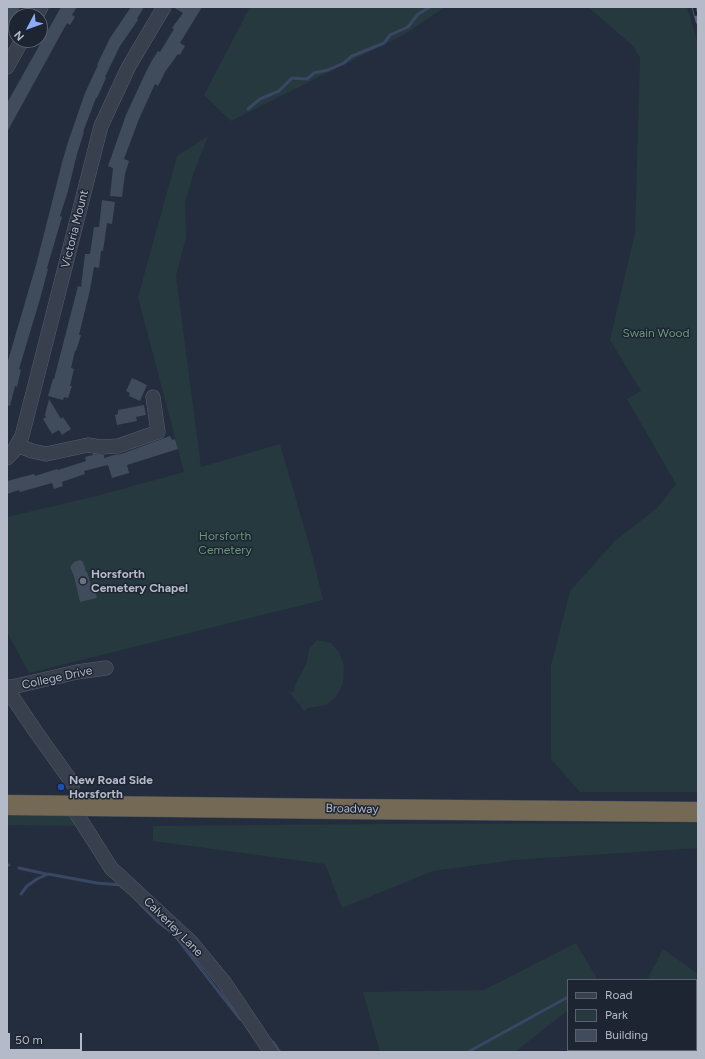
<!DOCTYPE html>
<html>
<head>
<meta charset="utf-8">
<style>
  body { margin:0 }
  #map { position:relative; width:705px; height:1059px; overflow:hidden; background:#242d3d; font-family:Figtree,sans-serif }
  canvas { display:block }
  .frame { position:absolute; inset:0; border:8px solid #b4bac8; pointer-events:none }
  .legend { position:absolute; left:567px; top:979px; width:130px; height:72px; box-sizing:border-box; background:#1d2432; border:1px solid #59606e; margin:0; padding:5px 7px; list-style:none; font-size:12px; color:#b4bac8 }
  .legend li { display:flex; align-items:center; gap:8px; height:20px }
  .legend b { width:20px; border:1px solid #59606e }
  .north { position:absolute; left:8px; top:8px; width:40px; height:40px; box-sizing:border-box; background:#1d2432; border:1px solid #59606e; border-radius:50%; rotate:229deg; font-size:11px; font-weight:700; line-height:16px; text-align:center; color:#b4bac8 }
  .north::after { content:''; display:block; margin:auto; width:14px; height:18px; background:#8badf6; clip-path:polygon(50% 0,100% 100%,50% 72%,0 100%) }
  .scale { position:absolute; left:8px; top:1033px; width:74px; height:18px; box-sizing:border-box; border:2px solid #b4bac8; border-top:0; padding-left:5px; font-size:12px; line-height:14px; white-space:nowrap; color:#b4bac8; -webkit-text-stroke:3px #1d2432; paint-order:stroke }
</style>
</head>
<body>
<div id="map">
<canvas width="705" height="1059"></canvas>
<div class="frame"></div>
<ul class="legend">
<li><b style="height:5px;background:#383f4d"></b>Road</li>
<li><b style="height:11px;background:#26393e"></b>Park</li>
<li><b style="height:11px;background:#404b5c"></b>Building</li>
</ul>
<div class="north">N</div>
<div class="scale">50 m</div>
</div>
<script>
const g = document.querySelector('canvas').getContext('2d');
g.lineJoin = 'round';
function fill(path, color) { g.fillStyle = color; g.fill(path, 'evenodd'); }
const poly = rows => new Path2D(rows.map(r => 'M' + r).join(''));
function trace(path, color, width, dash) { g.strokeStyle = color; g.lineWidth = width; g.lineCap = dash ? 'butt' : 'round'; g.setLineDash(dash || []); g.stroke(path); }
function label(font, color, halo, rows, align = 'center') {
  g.font = font + ' Figtree,sans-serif'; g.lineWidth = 3; g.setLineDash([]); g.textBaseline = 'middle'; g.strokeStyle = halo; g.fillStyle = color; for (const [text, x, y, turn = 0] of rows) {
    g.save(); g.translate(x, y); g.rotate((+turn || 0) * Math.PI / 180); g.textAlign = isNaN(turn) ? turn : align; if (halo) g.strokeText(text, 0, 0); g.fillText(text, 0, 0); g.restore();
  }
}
fill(poly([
  [250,7,445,7,405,34,231,121,204,95],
  [588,7,687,7,698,44,698,792,580,792,551,759,551,665,570,591,615,541,657,508,676,484,627,399,641,391,610,340,635,233,640,58,633,46],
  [208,136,194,172,185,203,186,237,176,276,201,467,280,444,313,558,323,600,29,673,7,632,7,517,96,496,184,472,138,297,177,156],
  [317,640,331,643,339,652,344,666,343,684,336,697,326,705,307,708,304,711,288,690,293,693,295,685,307,662,309,649],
  [7,815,75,816,79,826,7,825],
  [698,823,698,848,514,860,433,871,342,908,325,864,153,841,153,826,382,824],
  [576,943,598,980,568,980,568,1010,515,1052,380,1052,363,992,484,990],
  [663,949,698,974,698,1014,696,1013,696,980,647,980]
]), '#26393e');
trace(poly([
  [248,109,260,99,279,91,292,78,307,79,314,73,328,70,344,63,352,56,384,43,390,35,408,27,418,14,430,7],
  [7,865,9,865],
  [19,868,46,874],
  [21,894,27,886,37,879,48,874,97,883,121,885,122,887],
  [140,904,158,922,166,928],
  [176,937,240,1019],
  [696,1000,698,1001],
  [273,1042,280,1052],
  [468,1052,568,997]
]), '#394764', 3);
fill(poly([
  [7,7,20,7,7,32],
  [61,7,77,7,72,15,75,17,70,25,67,23,7,132,7,103],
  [131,7,144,7,137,19,138,20,120,46,105,77,106,78,97,98,96,98,83,132,84,132,77,154,68,191,60,216,62,217,47,268,48,269,40,299,19,369,21,370,17,387,15,386,10,406,7,405,7,364,36,265,63,159,69,139,85,93,98,65,97,65,110,38],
  [173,7,202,7,180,43,185,46,180,55,178,54,165,72,158,86,155,84,139,119,124,159,129,161,125,174,122,197,110,196,113,168,108,166,126,115,143,78,151,62,158,51,160,52,174,29,172,28,183,13],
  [102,200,115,202,112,224,107,223,103,251,101,251,99,268,94,267,90,290,79,335,81,335,76,351,75,351,71,368,74,369,70,386,72,386,68,398,64,397,63,400,48,396,53,379,54,379,78,286,81,287,85,254,90,254,94,227,99,227],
  [132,378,147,385,140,401,129,396,130,393,126,391],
  [49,399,61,419,63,417,71,429,62,435,59,430,52,434,43,419,46,417,45,415],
  [144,405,146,415,136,417,137,421,117,425,115,415,118,414,118,410],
  [170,436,172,440,175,439,178,449,127,465,129,473,112,478,108,465,84,471,85,474,62,482,63,486,54,489,52,483,20,492,19,490,7,494,7,481,34,474,35,476,57,469,58,470,86,461,85,457,93,455,93,454,104,455,104,458,114,455,121,454],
  [80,560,83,562,86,572,87,572,91,585,94,586,97,598,80,602,74,576,70,567,74,562]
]), '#404b5c');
const minor = poly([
  [36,16,41,7],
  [7,67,22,40],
  [17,445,32,451,46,454,88,445,100,447,118,446,158,432,153,397],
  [7,458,13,452,22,436,101,126,129,66,164,7],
  [7,687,12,687,77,672,106,668],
  [7,689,36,732,73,784],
  [71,805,111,868,191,942,224,982,271,1052]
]);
const highway = poly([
  [7,805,342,809,698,812]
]);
trace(minor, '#565d6b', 15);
trace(highway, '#434a58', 21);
trace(minor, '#383f4d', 14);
trace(highway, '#736955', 20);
const rail = poly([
  [694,7,698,22]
]);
trace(rail, '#5a6374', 4.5);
trace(rail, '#1d2432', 3, [9]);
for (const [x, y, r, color] of [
  [83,581,4,"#6b7280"],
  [61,787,4,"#1a4fb4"]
]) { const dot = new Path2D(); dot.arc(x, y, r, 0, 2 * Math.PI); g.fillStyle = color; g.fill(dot); trace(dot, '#1d2432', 1.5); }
label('12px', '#b4bac8', '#1d2432', [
  ["Victoria Mount",75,229,-76],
  ["College Drive",57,678,-12],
  ["Broadway",352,809,1],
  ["Calverley Lane",173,927,45]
]);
label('12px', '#6b9979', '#1d2432', [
  ["Swain Wood",656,333],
  ["Horsforth",225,536],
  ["Cemetery",225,550]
]);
label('bold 12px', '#b4bac8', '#1d2432', [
  ["Horsforth",91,574],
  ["Cemetery Chapel",91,588],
  ["New Road Side",69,780],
  ["Horsforth",69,794]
], 'left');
</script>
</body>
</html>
